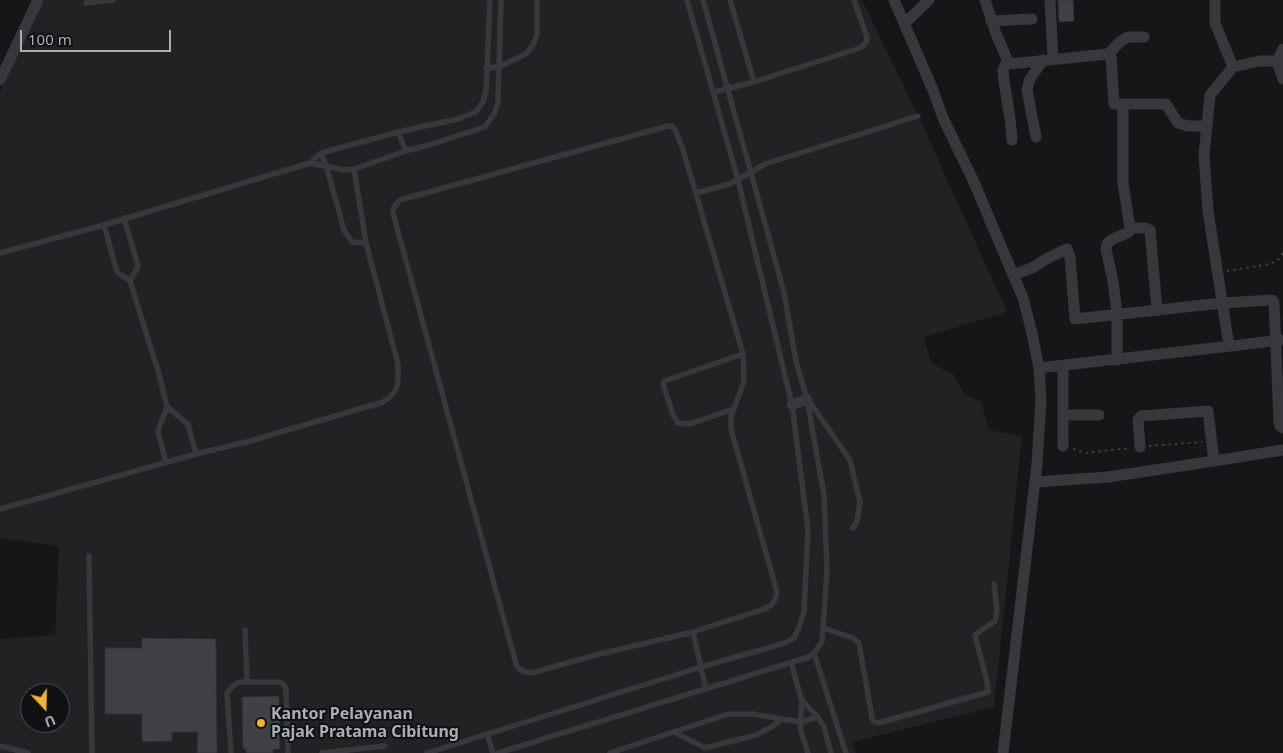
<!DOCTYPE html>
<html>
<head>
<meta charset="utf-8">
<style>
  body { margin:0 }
  #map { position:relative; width:1283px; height:753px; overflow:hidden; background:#161618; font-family:"Noto Sans",sans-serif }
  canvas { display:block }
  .north { position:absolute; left:20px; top:683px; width:50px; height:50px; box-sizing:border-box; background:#111113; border:1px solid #4d4f55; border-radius:50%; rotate:159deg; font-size:14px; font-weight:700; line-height:20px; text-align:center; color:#a8adb8 }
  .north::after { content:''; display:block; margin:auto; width:18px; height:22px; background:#f2b134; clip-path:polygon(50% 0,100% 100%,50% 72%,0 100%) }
  .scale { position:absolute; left:20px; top:30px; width:151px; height:22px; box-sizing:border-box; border:2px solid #a8adb8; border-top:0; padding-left:6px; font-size:15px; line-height:18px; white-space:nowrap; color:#a8adb8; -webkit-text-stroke:4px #111113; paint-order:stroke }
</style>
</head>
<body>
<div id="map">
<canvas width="1283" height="753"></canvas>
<div class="north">U</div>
<div class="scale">100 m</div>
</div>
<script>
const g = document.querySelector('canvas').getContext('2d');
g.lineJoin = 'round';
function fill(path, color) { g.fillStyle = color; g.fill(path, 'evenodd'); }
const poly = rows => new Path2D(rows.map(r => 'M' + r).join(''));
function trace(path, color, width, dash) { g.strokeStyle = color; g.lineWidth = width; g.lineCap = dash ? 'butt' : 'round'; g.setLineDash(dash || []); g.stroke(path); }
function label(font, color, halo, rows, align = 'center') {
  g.font = font + ' "Noto Sans",sans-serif'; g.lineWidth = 4; g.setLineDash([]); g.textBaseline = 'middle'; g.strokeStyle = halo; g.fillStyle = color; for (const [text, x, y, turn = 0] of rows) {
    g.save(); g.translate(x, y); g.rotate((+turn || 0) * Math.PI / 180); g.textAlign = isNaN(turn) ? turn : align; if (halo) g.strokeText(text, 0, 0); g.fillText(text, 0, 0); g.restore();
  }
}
fill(poly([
  [35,0,862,0,923,126,1007,312,924,337,931,363,954,375,965,395,981,401,989,430,1022,436,994,707,853,742,856,753,0,753,0,639,55,635,59,546,0,538,0,92],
  [30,693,60,693,60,723,30,723]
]), '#222225');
const building = poly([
  [1058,0,1073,0,1074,21,1059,22,1058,0],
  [142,638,216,639,217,753,197,753,198,732,172,732,172,741,142,742,142,714,105,714,105,648,142,648,142,638],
  [279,696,280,749,273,749,273,753,246,753,246,749,243,749,242,697,279,696]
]);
fill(building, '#404145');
trace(building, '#303034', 1);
trace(poly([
  [1227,271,1270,264,1279,259,1283,253],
  [1149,446,1202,442],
  [1073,449,1086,453,1130,448]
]), '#3d3f44', 2, [2.5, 4]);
trace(poly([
  [730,0,754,82],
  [86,3,113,0],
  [486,68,498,67,526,54,533,45,537,34,537,0],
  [714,92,754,82,860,48,866,43,867,37,854,0],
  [668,126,672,126,675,130,682,146,743,354,744,382,731,416,731,429,777,592,775,600,771,605,764,609,693,632,600,654,531,673,525,672,518,668,516,664,393,213,393,209,400,200,668,126],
  [398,132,406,151],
  [321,153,326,165,344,230,352,242,366,243],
  [310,163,345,170,354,169,406,151,436,143,485,127,494,114,498,103,501,0],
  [696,193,730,184,765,164,918,116],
  [124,218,138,266,130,281],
  [104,225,117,272,130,281,159,374,167,407,158,431,166,463],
  [0,253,104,225,310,163,321,153,398,132,458,119,476,112,483,102,486,91,490,0],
  [809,401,850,460,860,502,857,522,853,528],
  [167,407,188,424,196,454],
  [734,409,690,424,678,423,673,415,663,384,664,381,743,354],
  [0,509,196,454,250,441,383,402,390,397,396,390,398,381,398,364,366,243,354,169],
  [89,556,92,753],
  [823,628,853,638,859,643,872,718,873,721,879,723,988,692,987,681,975,636,976,634,995,621,997,611,994,584],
  [245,630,247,682],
  [693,632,706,689],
  [814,653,846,753],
  [791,663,802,701,800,722,801,732,808,753],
  [802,701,818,717,824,727,831,753],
  [674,732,705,748,756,735,773,726,782,719],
  [487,734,493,753],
  [0,746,28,753],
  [231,753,227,693,232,687,239,682,280,682,284,685,286,690,288,753],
  [322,753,385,746],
  [427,753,701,667,785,643,794,638,799,627,804,612,808,530,792,405,738,180,687,0],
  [498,753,809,657,814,653,822,642,827,570,824,495,807,399,796,361,784,292,703,0],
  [610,753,728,714,753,714,800,722,818,717]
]), '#37383d', 5.5);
trace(poly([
  [894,0,933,90,943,118,973,180,1023,298,1031,329,1039,368,1041,399,1037,464,1003,753],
  [985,0,997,36,1009,64,1108,54,1121,41,1128,37,1144,37],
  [1050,0,1053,58],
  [1215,0,1215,23,1233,67,1210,95,1204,155,1208,211,1229,346],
  [991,21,1032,19],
  [904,24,929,0],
  [1108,54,1111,57,1114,104,1166,104,1178,123,1188,126,1207,126],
  [1277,61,1283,79],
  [1007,62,1003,70,1004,81,1010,118,1012,140],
  [1233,67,1260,61,1277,61,1283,49],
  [0,80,38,0],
  [1036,137,1027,90,1030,79,1043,60],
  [1130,228,1145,228,1150,230,1157,310],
  [1013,275,1032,268,1048,258,1067,249,1070,257,1075,319,1222,303,1272,300,1274,302,1279,423,1280,426,1283,428],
  [1117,360,1117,314,1113,281,1106,249,1107,244,1111,240,1129,232,1130,228,1123,183,1123,104],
  [1063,366,1063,446],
  [1039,368,1283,340],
  [792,405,807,399],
  [1064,415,1099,415],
  [1214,461,1283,450],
  [1035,482,1108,477,1214,461,1208,411,1141,416,1138,420,1140,447]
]), '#37383d', 11);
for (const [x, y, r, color] of [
  [261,723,5,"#f2b134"]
]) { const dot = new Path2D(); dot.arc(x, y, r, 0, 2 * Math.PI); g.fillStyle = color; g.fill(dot); trace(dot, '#111113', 2); }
label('bold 16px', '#a8adb8', '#111113', [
  ["Kantor Pelayanan",271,714],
  ["Pajak Pratama Cibitung",271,732]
], 'left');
</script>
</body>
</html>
